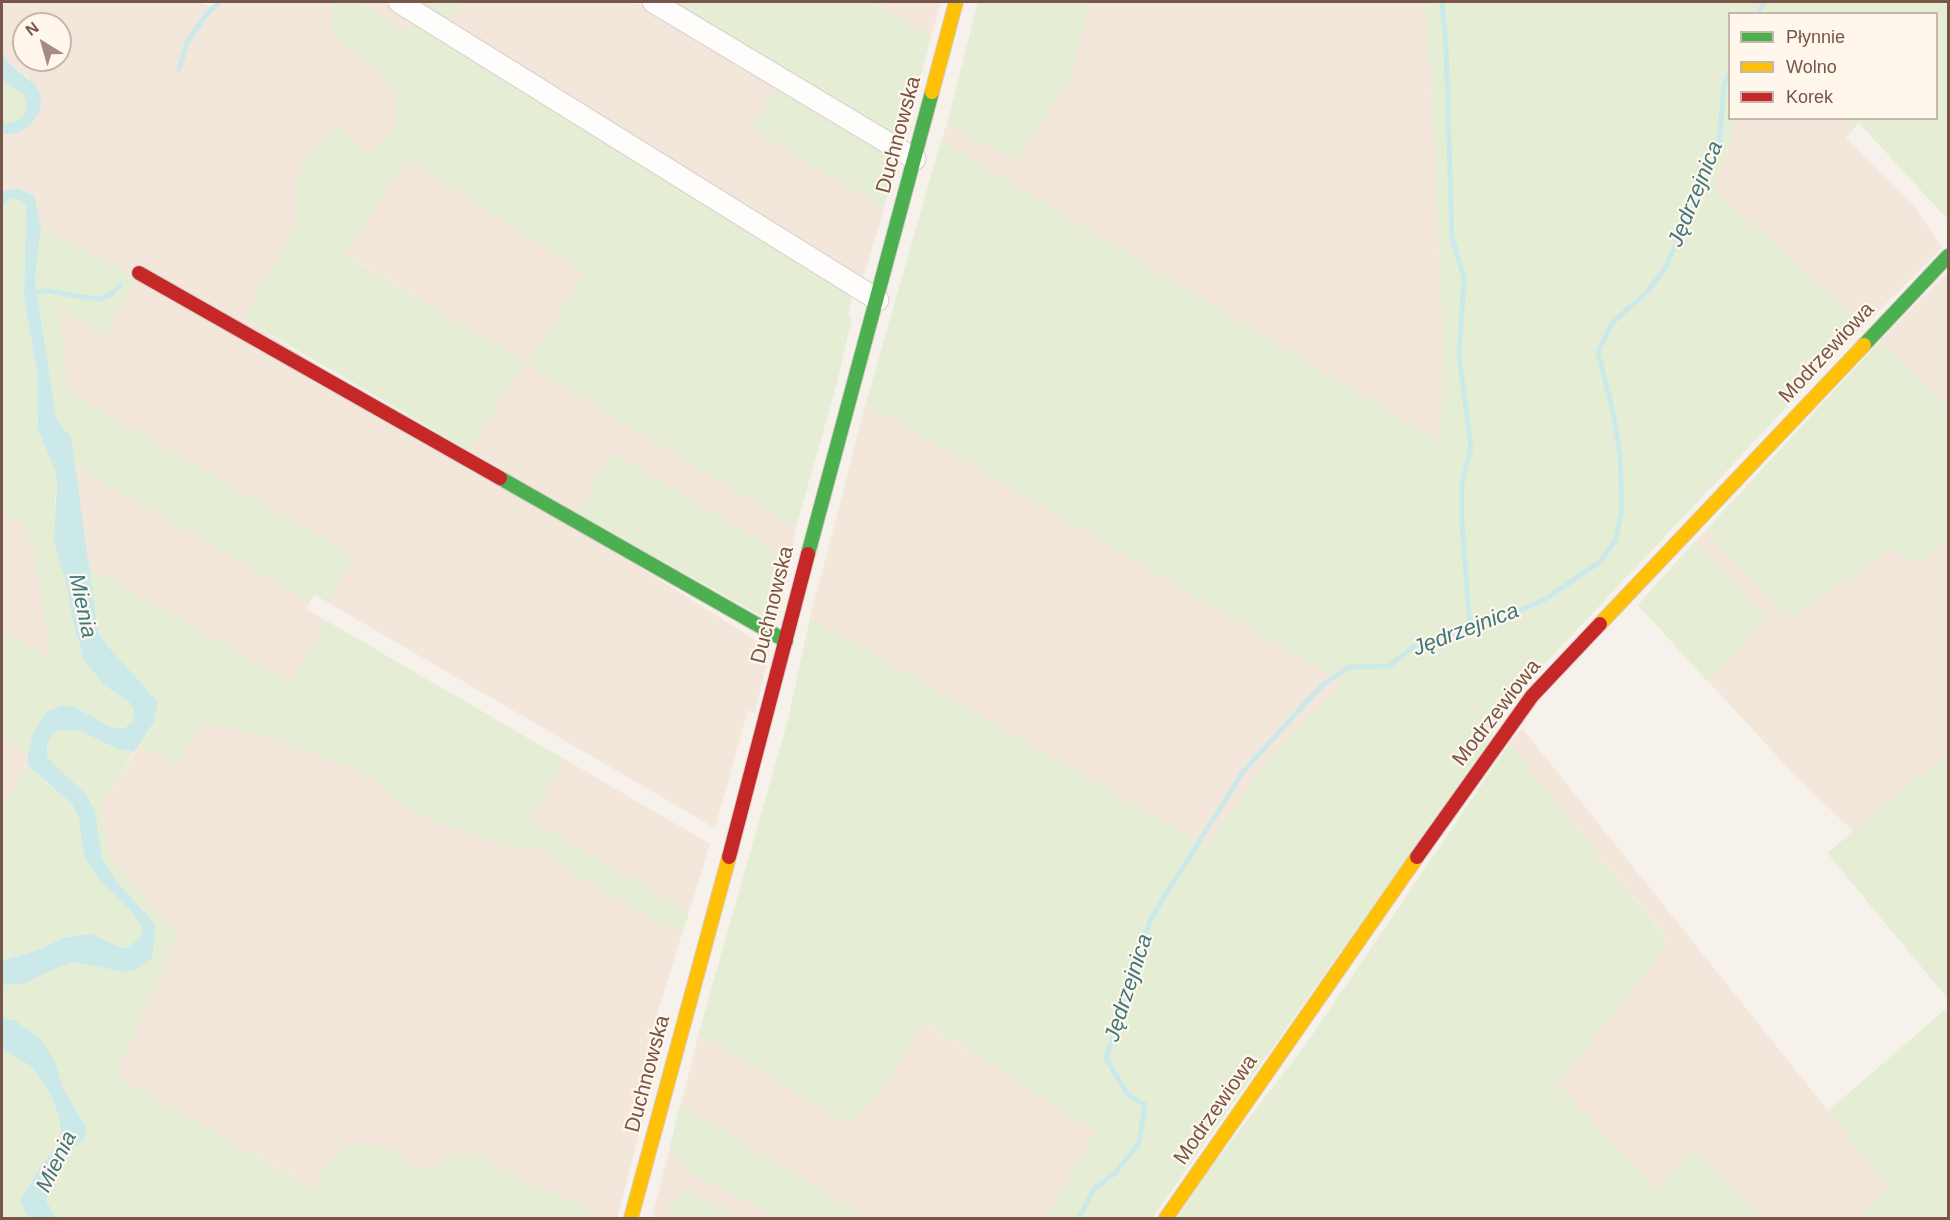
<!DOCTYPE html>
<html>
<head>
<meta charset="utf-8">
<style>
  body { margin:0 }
  #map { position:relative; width:1950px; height:1220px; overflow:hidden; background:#f7f1eb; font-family:Helvetica,sans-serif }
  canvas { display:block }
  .frame { position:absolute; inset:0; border:3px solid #775549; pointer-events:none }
  .legend { position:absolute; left:1728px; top:12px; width:210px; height:108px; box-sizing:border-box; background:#fff6ec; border:2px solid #c9b6ab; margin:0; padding:8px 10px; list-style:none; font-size:18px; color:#775549 }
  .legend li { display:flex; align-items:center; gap:12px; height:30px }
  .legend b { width:30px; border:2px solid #c9b6ab }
  .north { position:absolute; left:12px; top:12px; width:60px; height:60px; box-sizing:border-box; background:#fff6ec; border:2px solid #c9b6ab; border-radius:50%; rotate:323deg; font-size:16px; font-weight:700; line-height:24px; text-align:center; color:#775549 }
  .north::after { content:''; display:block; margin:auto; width:21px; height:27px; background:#a48c82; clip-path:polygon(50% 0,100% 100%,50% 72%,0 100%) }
</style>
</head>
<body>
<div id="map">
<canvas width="1950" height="1220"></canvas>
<div class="frame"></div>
<ul class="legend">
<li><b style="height:8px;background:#4caf50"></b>Płynnie</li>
<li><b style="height:8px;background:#ffc107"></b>Wolno</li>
<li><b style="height:8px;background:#c62828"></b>Korek</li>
</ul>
<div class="north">N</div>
</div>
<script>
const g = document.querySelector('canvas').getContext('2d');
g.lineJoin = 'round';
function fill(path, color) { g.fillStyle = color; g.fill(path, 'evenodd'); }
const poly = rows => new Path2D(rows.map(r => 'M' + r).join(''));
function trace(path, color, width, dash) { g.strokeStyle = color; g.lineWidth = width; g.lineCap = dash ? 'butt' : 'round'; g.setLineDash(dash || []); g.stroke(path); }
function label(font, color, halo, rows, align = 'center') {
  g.font = font + ' Helvetica,sans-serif'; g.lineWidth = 4.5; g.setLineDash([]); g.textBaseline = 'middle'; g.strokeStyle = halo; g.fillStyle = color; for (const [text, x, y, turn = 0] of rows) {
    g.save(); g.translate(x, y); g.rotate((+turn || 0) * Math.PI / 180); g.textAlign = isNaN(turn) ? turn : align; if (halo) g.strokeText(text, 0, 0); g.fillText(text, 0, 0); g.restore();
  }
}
fill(poly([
  [2,2,201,2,214,8,220,2,383,2,413,21,406,31,406,158,585,272,529,365,796,527,790,560,612,452,577,513,470,451,524,362,296,225,244,319,770,649,755,713,748,710,715,828,327,602,354,556,68,392,58,308,137,280,41,227,34,195,18,189,2,191,2,132,5,134,29,78,9,63,2,51],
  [24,24,60,24,60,60,24,60],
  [462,2,635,2,777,87,753,129,884,208,862,282,449,23],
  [872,2,941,2,931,37],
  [978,2,1425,2,1434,129,1443,333,1441,443,941,141,947,124],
  [1734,119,1846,119,1855,127,1846,138,1913,204,1942,248,1864,325,1714,190,1734,131],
  [1948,271,1948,408,1880,341],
  [866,403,1342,682,1266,763,1206,846,810,618],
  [75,466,310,602,306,609,327,621,292,682,529,820,564,759,710,844,647,1047,655,1074,617,1218,366,1218,116,1076,180,930,163,921,108,852,101,806,140,744,175,767,135,594,89,567],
  [2,510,24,525,33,544,52,662,2,630],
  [1948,529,1948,752,1854,832,1790,770,1638,605,1706,530],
  [1522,728,1889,1187,1859,1218,1763,1218,1690,1148,1659,1190,1557,1085,1669,941,1509,744],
  [2,738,28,756,28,765,19,780,13,795,2,804],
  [736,903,1096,1131,1047,1218,652,1218,699,1033]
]), '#f3e6db');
fill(poly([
  [332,2,358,2,406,31,413,21,853,295,848,316,852,318,837,383,796,527,528,365,584,272,406,159,345,255,524,362,470,451,244,319,296,225,294,195,302,168,320,140,339,126,363,149,374,150,386,137,395,123,398,106,394,92,378,71,342,44,331,26],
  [415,2,462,2,449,23],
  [661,2,872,2,931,37,902,146],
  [978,2,1090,2,1074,67,1050,111,1016,160,947,124],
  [1425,2,1948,2,1948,220,1859,123,1855,127,1846,119,1936,118,1936,14,1730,14,1730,118,1734,119,1734,131,1714,190,1864,325,1509,702,1487,745,1152,1218,1047,1218,1096,1131,923,1021,883,1090,864,1110,846,1123,699,1033,788,719,810,618,1206,846,1266,763,1342,682,866,403,941,141,1441,443,1443,333,1434,129],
  [2,79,24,95,27,106,24,117,15,122,5,123,2,120],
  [777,87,898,159,884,208,752,129],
  [12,198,21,201,26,206,24,297,37,373,38,429,55,471,57,484,55,500,73,622,84,660,104,685,130,703,134,710,134,721,124,728,112,728,77,708,32,736,28,756,2,738,2,630,51,661,33,544,24,525,2,510,2,205],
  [41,227,137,279,105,335,59,308,68,392,354,556,327,602,314,595,310,602,75,466,71,436,64,430,56,417,35,280],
  [1880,341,1948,408,1948,540,1929,557,1921,560,1911,560,1889,548,1859,574,1838,583,1796,614,1788,614,1781,611,1706,530],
  [612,452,790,560,776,624,577,513],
  [1695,541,1766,617,1723,669,1707,681,1638,605],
  [89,567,291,683,327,621,564,759,530,820,689,912,683,931,661,925,640,911,582,879,539,848,504,846,489,842,463,829,433,821,401,806,375,779,352,767,322,757,290,744,246,731,202,724,175,767,140,744,154,722,158,702,107,645,98,631],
  [60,730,77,730,118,749,134,752,101,806,108,852,163,921,180,930,116,1076,316,1190,322,1171,331,1159,346,1148,360,1144,387,1147,414,1167,426,1170,440,1164,450,1156,460,1152,478,1155,526,1181,584,1206,595,1218,56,1218,46,1200,65,1157,86,1137,86,1126,63,1089,14,1020,2,1018,2,985,24,984,47,972,74,962,123,972,152,958,156,925,117,882,102,858,99,839,47,756,47,747,52,734],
  [1509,744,1669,942,1558,1085,1659,1190,1690,1148,1763,1218,1177,1218,1208,1171,1306,1044],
  [1948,752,1948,999,1827,853],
  [28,765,71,805,79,818,83,851,142,925,142,936,127,948,117,946,92,934,64,937,43,948,2,961,2,804,13,795,19,780],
  [1948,1007,1948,1218,1859,1218,1889,1187,1828,1111],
  [2,1048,31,1065,49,1091,59,1116,62,1139,39,1169,20,1200,27,1218,2,1218],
  [680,1105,868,1218,781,1218,688,1172,670,1147],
  [682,1190,738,1218,668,1218,667,1216,672,1205]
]), '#e5eed5');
fill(poly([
  [2,51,9,63,36,86,41,97,40,112,30,125,17,133,5,134,2,132,2,120,5,123,15,122,24,117,27,106,24,95,2,79],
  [18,189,34,195,41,227,35,280,56,417,64,430,71,436,98,631,107,645,158,702,154,722,134,752,118,749,77,730,60,730,52,734,47,747,47,756,53,764,84,792,95,811,102,858,117,882,156,925,152,958,137,969,123,972,74,962,47,972,24,984,2,985,2,961,43,948,64,937,92,934,117,946,127,948,142,936,142,926,128,908,101,882,89,865,83,851,79,818,72,805,28,765,28,756,32,736,46,712,62,705,77,708,112,728,124,728,134,721,134,710,130,703,104,685,84,660,73,622,67,586,54,542,57,484,55,471,38,429,37,373,24,297,26,206,21,201,12,198,2,205,2,191],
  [2,1018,14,1020,40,1038,54,1059,63,1089,86,1126,86,1137,65,1157,46,1200,56,1218,27,1218,20,1200,39,1169,62,1139,59,1116,49,1091,31,1066,2,1048]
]), '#cbe9e9');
trace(poly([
  [1442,2,1446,46,1452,237,1464,278,1459,355,1471,448,1462,483,1462,522,1470,628],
  [1758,14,1764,2],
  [179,69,187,42,206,15,219,2],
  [31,292,48,291,97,299,109,296,120,285],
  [1079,1218,1094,1189,1115,1173,1139,1144,1145,1105,1128,1095,1106,1058,1151,918,1243,772,1321,686,1349,667,1389,666,1416,645,1514,613,1544,600,1600,562,1615,541,1622,510,1620,454,1612,408,1598,352,1612,323,1647,292,1664,270,1695,205,1719,147,1724,85,1730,72]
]), '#cbe9e9', 5);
const street = poly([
  [399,2,878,300],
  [653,2,915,159]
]);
const fast = poly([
  [1864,345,1948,256],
  [500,478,786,641],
  [808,554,932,92]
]);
const slow = poly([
  [932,92,956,2],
  [1600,624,1864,345],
  [631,1218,729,857],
  [1166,1218,1417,857]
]);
const jam = poly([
  [139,273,500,478],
  [729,857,808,554],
  [1417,857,1532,696,1600,624]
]);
trace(street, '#d6ccc8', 23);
trace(fast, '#d7cdc8', 16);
trace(slow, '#d7cdc8', 16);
trace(jam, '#d7cdc8', 16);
trace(street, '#fefdfc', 21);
trace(fast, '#4caf50', 14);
trace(slow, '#ffc107', 14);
trace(jam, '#c62828', 14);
label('21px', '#775549', '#fff6ec', [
  ["Duchnowska",899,135,-75],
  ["Modrzewiowa",1827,353,-47],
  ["Duchnowska",773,605,-76],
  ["Modrzewiowa",1497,713,-52],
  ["Duchnowska",648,1074,-75],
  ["Modrzewiowa",1216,1110,-55]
]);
label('italic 22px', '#3c787d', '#fff6ec', [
  ["Jędrzejnica",1696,194,-68],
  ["Mienia",82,606,78],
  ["Jędrzejnica",1466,630,-21],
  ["Jędrzejnica",1129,988,-72],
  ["Mienia",57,1162,-64]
]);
</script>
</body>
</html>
